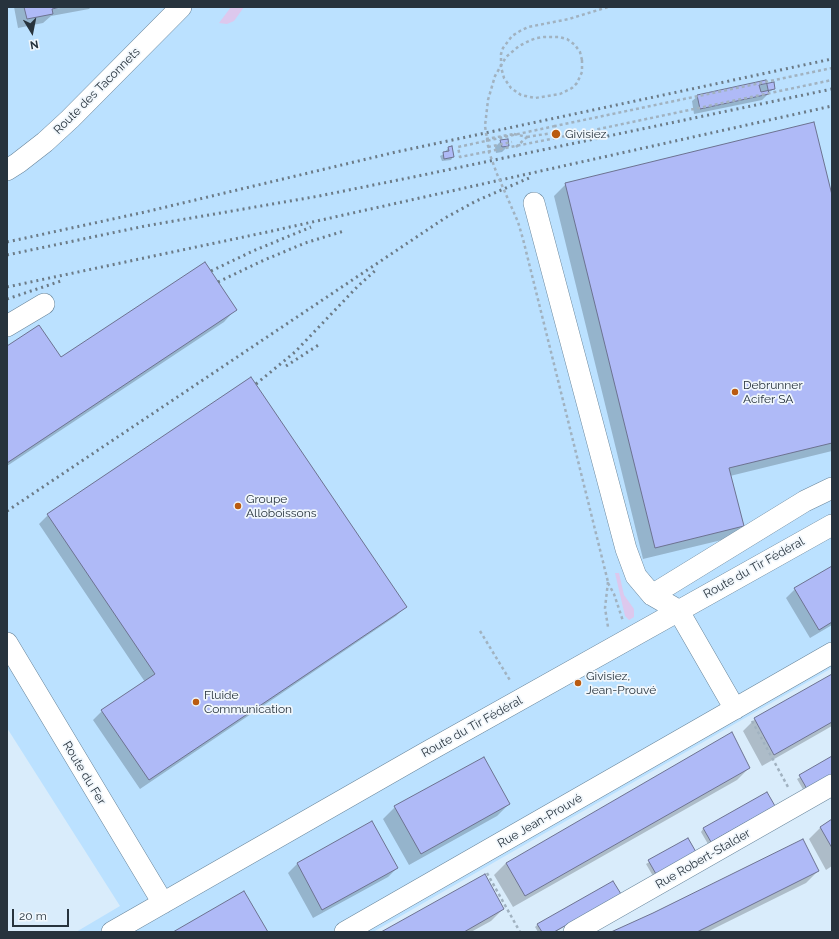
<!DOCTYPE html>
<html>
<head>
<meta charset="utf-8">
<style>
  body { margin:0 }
  #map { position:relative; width:839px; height:939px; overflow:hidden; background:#d9ecfb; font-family:Raleway,sans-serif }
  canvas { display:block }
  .frame { position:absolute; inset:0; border:8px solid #27333d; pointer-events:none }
  .north { position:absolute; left:12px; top:12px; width:40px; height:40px; -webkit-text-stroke:3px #f1f7fc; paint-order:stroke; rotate:170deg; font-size:11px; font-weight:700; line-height:16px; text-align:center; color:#27333d }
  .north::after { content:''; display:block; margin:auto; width:14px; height:18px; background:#27333d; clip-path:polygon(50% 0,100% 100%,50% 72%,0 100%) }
  .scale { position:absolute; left:12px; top:909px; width:57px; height:18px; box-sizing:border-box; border:2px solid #27333d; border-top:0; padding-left:5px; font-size:12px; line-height:14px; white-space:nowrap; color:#27333d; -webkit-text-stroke:3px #f1f7fc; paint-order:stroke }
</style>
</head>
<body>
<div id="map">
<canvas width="839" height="939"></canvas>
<div class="frame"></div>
<div class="north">N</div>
<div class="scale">20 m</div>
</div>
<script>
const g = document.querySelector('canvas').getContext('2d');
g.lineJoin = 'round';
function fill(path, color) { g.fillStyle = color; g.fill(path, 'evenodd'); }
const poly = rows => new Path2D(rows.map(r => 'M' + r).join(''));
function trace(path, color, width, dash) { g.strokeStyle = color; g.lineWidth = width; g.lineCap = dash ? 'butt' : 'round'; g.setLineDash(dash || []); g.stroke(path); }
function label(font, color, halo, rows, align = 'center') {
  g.font = font + ' Raleway,sans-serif'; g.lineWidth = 3.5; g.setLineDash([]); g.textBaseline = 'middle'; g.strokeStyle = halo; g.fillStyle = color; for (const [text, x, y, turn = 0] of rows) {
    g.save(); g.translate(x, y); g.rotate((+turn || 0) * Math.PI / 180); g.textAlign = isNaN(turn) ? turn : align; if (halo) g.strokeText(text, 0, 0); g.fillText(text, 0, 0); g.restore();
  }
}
fill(poly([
  [7,7,832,7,832,668,373,932,76,932,120,906,7,728]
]), '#bbe1ff');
fill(poly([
  [231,7,244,7,234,21,227,24,219,23],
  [615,573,619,573,624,595,634,609,634,617,629,620,625,616]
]), '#ddc8ed');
fill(poly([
  [14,7,55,7,48,10,66,7,91,7,89,9,51,16,43,23,18,28],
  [766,84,774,88,771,91,768,92,768,94,762,100,694,114,692,101,698,96],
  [501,141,508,146,502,152,496,153,495,147],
  [448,148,453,157,451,160,442,161,440,156,446,153,446,151],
  [566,184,832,199,832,451,730,476,742,526,730,538,643,559,554,196],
  [235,310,224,322,7,466,7,348,61,359],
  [48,515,405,607,396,616,140,789,93,720,102,711,145,682,39,524],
  [832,567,832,625,810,638,786,598,795,589],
  [832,675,832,726,762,766,743,731,755,719],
  [832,758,804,791,797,779],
  [749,768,737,780,513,907,494,875,506,863],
  [767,794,774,806,708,844,701,832,703,829],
  [509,804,497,816,409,865,383,819,395,807],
  [832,820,832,866,826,870,809,839,821,827],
  [372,822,397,868,388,877,313,918,288,873,297,864],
  [688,839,695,852,653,876,646,864],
  [818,871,806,883,707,932,613,932],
  [617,897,555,932,538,932,535,927,538,924],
  [503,909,491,921,471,932,383,932]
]), '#0003');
const building = poly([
  [24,7,61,7,52,9,53,14,27,19,24,7],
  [766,80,769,94,700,109,697,95,766,80],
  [774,82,775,89,761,92,759,85,774,82],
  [814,122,832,195,832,443,729,468,744,526,655,548,565,183,814,122],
  [508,139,509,146,502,147,500,140,508,139],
  [452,146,454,157,444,159,443,152,449,151,448,147,452,146],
  [205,262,237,310,7,463,7,346,39,325,61,357,205,262],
  [251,377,407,607,149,780,101,710,155,674,47,514,251,377],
  [832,566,832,622,819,630,794,588,832,566],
  [832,674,832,722,774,755,754,718,832,674],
  [732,732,750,768,525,896,506,863,732,732],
  [832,756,832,775,807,789,799,775,832,756],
  [484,757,510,804,421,854,394,806,484,757],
  [767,792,775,806,711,842,703,828,767,792],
  [832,819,832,848,820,827,832,819],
  [372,821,398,868,322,910,297,863,372,821],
  [688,838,696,852,656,874,648,860,688,838],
  [803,839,819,871,697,932,611,932,653,913,803,839],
  [485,874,504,909,464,932,381,932,485,874],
  [613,881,621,894,554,932,542,932,537,924,613,881],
  [244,891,268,932,173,932,244,891]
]);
fill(building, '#afbaf7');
trace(building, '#6d7391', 1);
const minor = poly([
  [7,170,18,163,45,142,70,119,181,7],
  [534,203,626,549,636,576,652,595,678,610,735,709],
  [7,326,44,304],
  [652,595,805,501,832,488],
  [7,643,163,903],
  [112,932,425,753,832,525],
  [345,932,832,653],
  [574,932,832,785]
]);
trace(minor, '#68859b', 22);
trace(poly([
  [582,60,582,72,577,83,572,88,560,94,535,98,521,95,511,88,504,78,501,67,501,54,503,48,512,36,520,31,528,27,569,19,608,7],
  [555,126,458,147,460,157,556,138],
  [553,133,555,126,832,68],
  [553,133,556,138,832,80],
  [527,137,552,133],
  [486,139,514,134],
  [488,147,512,142],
  [608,582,605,608,608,627],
  [608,583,614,594,623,621],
  [480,631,511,682],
  [752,721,788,787],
  [487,873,520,932]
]), '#a1b2c0', 2.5, [3, 3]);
trace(minor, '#fff', 21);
trace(poly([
  [831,124,832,124],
  [7,242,145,212,396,152,832,59],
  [7,255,145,226,319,196,423,175,832,89],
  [211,271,253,251,311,227],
  [218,282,262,261,305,243,344,231],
  [7,287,272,231,832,106],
  [7,299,61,281],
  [286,366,320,344],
  [256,384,295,352,357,287,377,269],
  [7,511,445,218,476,201,529,178]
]), '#6c7b87', 3, [2, 4]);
trace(poly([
  [582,60,580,52,575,45,567,39,559,37,544,37,537,38,531,40,519,46,506,57,495,76,488,100,485,126,489,152,497,174,518,222,523,239,608,582],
  [514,134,527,137],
  [516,147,527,137]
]), '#a1b2c0', 2.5, [3, 3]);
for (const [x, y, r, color] of [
  [556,134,5,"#ba5b10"],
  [735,392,4,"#ba5b10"],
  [238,506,4,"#ba5b10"],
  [578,683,4,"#ba5b10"],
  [196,702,4,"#ba5b10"]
]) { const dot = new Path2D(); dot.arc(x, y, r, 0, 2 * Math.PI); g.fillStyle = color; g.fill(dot); trace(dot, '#f1f7fc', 1.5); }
label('12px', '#27333d', '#f1f7fc', [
  ["Route des Taconnets",97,91,-45],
  ["Route du Tir Fédéral",754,568,-29],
  ["Route du Tir Fédéral",472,727,-29],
  ["Route du Fer",84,773,59],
  ["Rue Jean-Prouvé",540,821,-30],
  ["Rue Robert-Stalder",703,859,-30]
]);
label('12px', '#27333d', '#f1f7fc', [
  ["Givisiez",565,134],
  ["Debrunner",743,385],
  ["Acifer SA",743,399],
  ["Groupe",246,499],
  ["Alloboissons",246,513],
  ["Givisiez,",586,676],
  ["Jean-Prouvé",586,690],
  ["Fluide",204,695],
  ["Communication",204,709]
], 'left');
</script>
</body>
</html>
